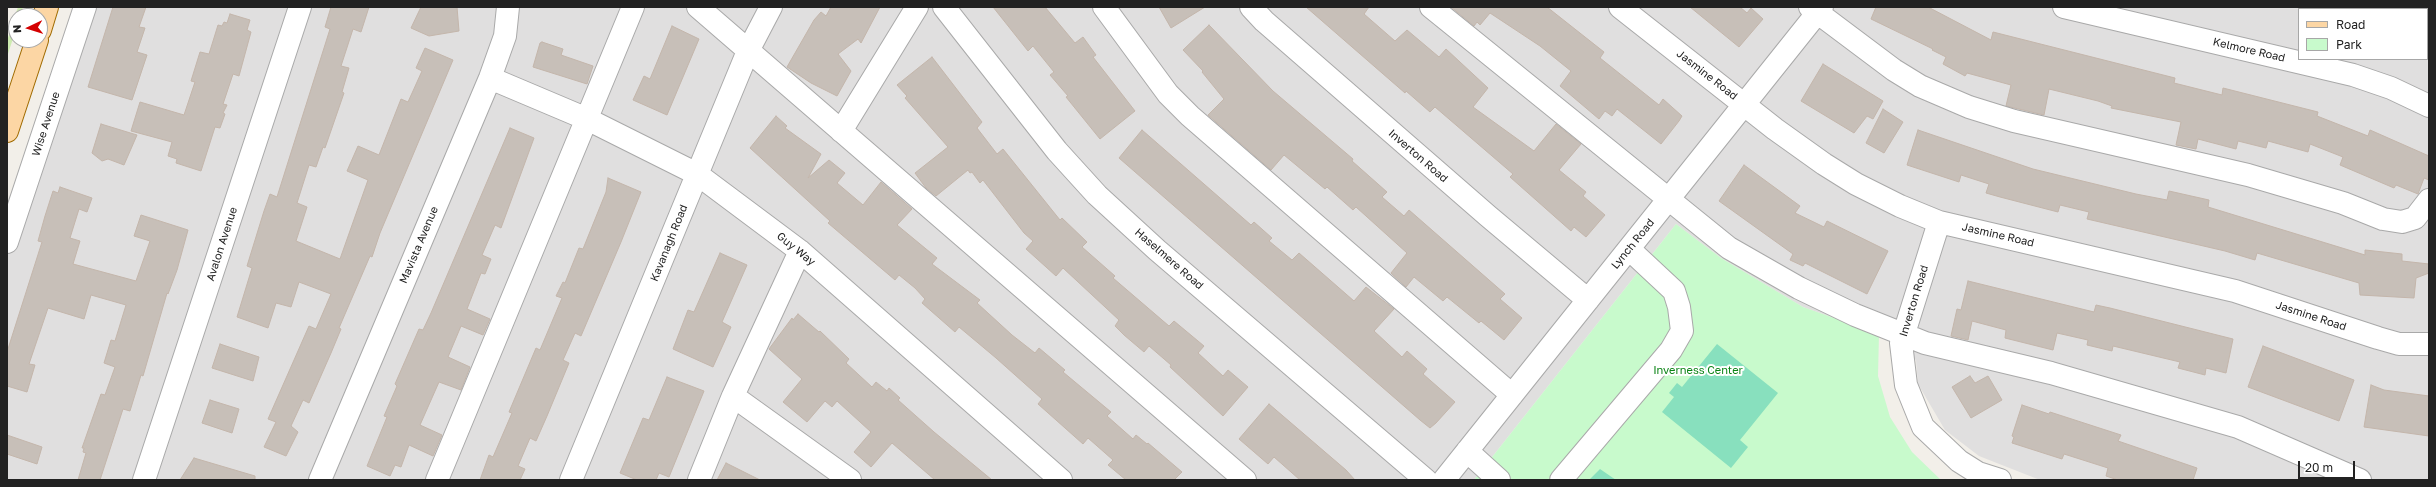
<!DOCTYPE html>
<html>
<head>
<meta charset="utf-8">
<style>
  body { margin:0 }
  #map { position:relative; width:2436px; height:487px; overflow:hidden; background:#f2efe9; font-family:"Golos Text",sans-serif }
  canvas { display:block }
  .frame { position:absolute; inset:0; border:8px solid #222; pointer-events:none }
  .legend { position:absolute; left:2298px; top:8px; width:130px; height:52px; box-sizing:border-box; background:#fff; border:1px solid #a7a7a7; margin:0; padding:5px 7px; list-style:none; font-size:12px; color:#222 }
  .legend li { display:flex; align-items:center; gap:8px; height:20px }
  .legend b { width:20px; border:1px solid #a7a7a7 }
  .north { position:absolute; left:8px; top:8px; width:40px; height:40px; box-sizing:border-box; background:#fff; border:1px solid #a7a7a7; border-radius:50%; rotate:266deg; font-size:11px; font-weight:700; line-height:16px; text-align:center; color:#222 }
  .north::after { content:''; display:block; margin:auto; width:14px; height:18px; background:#d40000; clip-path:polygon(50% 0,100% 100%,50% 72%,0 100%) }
  .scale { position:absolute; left:2298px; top:461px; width:57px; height:18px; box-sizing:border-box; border:2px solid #222; border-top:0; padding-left:5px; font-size:12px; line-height:14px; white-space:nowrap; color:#222; -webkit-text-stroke:3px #fff; paint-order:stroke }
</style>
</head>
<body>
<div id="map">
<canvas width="2436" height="487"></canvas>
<div class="frame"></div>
<ul class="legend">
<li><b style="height:5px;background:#fcd6a4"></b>Road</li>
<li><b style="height:11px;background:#c8facc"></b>Park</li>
</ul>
<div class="north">N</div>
<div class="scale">20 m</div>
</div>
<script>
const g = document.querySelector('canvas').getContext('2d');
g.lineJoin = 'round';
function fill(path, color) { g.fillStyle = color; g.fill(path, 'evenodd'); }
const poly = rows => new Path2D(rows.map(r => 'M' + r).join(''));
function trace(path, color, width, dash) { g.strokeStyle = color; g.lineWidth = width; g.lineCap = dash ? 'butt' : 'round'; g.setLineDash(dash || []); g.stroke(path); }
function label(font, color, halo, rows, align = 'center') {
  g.font = font + ' "Golos Text",sans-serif'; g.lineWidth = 4; g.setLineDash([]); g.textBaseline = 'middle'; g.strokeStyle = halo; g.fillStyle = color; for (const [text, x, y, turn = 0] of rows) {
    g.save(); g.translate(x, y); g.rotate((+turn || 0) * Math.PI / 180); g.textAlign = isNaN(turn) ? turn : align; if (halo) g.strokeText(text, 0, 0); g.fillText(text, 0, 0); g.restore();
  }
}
fill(poly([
  [77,7,2429,7,2429,480,2040,480,1979,456,1945,430,1918,384,1916,360,1879,334,1803,307,1721,258,1676,224,1474,480,7,480,7,220],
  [2299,9,2427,9,2427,59,2299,59]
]), '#e0dfdf');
fill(poly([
  [18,7,23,7,20,16,16,16,16,29,7,57,7,41]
]), '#cdebb0');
fill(poly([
  [1676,224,1721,258,1803,307,1879,334,1878,376,1890,417,1912,452,1941,480,1474,480]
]), '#c8facc');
fill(poly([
  [1717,344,1778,393,1740,440,1748,447,1731,468,1662,412,1674,397,1669,393,1677,383,1682,387],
  [1600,469,1616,480,1589,480]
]), '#88e0be');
const building = poly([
  [113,7,146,7,139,27,145,28,137,52,147,55,132,100,88,87,113,7],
  [331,7,369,7,361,32,353,29,341,66,349,68,342,92,344,93,325,148,323,147,316,167,309,165,297,203,307,207,296,241,340,259,368,180,347,171,358,146,379,155,401,99,408,102,422,71,416,68,425,48,453,60,380,233,372,257,370,256,339,328,341,329,331,353,309,403,303,400,291,426,298,432,286,456,264,447,276,422,268,419,309,326,316,329,331,294,299,282,291,307,276,303,268,328,237,317,252,268,247,266,264,211,270,194,277,197,330,29,325,27,331,7],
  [421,7,457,7,459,31,429,36,411,28,421,7],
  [831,7,880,7,861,43,858,39,838,54,851,71,837,96,811,83,787,67,814,20,821,12,826,16,831,7],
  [993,7,1045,7,1075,43,1083,37,1096,55,1093,57,1135,111,1100,139,1066,97,1068,96,1050,75,1054,72,1033,46,1028,51,993,7],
  [1159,7,1205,7,1171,28,1159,7],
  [1306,7,1369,7,1364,14,1395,41,1407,30,1439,57,1446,49,1488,88,1473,107,1534,151,1556,124,1581,144,1559,170,1586,192,1583,196,1605,215,1586,237,1574,227,1571,231,1510,177,1513,174,1435,107,1430,112,1406,91,1405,93,1306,7],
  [1451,7,1547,7,1604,52,1600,58,1659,105,1663,99,1682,116,1679,121,1661,144,1617,109,1612,116,1605,111,1599,119,1560,86,1571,71,1540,46,1490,13,1480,25,1477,22,1474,26,1451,7],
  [1690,7,1740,7,1747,13,1751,8,1763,19,1739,47,1690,7],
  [1876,7,1928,7,1991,40,1993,32,2175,78,2174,83,2222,95,2223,88,2318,112,2317,116,2368,136,2370,130,2429,156,2429,180,2424,178,2418,194,2396,185,2394,188,2340,165,2343,157,2310,144,2308,152,2268,141,2266,148,2238,141,2236,149,2198,139,2196,149,2176,145,2181,122,2111,108,2112,106,2098,101,2049,89,2044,115,2006,106,2011,85,1967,73,1965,76,1943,64,1946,57,1932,50,1933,49,1871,19,1876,7],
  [230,14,250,20,247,30,251,32,239,76,233,74,223,104,227,105,223,113,225,114,220,128,215,127,201,171,176,163,177,159,168,156,172,142,131,131,140,102,184,115,195,82,191,81,200,52,209,54,218,25,222,26,224,22,227,23,230,14],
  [1209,25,1273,91,1353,159,1352,161,1387,192,1382,197,1404,216,1409,210,1505,294,1500,299,1522,318,1504,340,1481,321,1479,323,1447,297,1443,301,1414,277,1406,287,1391,273,1407,253,1356,207,1353,210,1327,187,1325,189,1284,155,1271,170,1208,115,1224,99,1202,72,1203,71,1183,50,1209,25],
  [672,26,699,39,667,115,633,100,644,76,650,79,672,26],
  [542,42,563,49,561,55,593,66,587,84,533,67,540,43,542,42],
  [932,57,982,122,977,128,997,154,1003,149,1060,220,1062,218,1087,242,1082,247,1115,276,1113,278,1169,326,1174,321,1204,346,1198,353,1223,376,1228,370,1248,387,1223,416,1170,367,1171,365,1149,346,1144,352,1124,335,1115,326,1119,320,1063,268,1056,276,1026,249,1033,241,1024,233,983,180,980,183,972,172,970,173,968,170,936,196,926,188,915,173,948,147,905,98,907,96,897,85,932,57],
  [1823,64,1883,101,1873,119,1867,116,1854,133,1801,101,1823,64],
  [1883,109,1903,122,1884,153,1866,143,1883,109],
  [776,116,787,126,785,128,821,154,808,178,829,160,845,173,837,183,863,205,881,182,912,209,897,225,937,258,932,264,980,300,977,303,1012,335,1035,353,1039,348,1065,370,1063,372,1111,412,1107,416,1133,439,1136,435,1147,444,1148,443,1182,472,1174,480,1126,480,1108,465,1113,460,1088,438,1083,444,1038,404,1042,399,996,358,959,327,955,332,922,303,925,299,915,288,899,275,895,280,828,223,830,221,750,148,776,116],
  [101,124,137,135,124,165,108,159,102,161,92,153,101,124],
  [510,128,534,138,501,228,495,225,482,255,491,259,485,274,481,273,467,309,490,319,483,335,461,326,448,357,470,367,461,390,439,382,420,425,442,435,433,456,409,445,401,467,395,465,390,476,367,466,387,417,384,416,397,386,395,384,419,329,423,330,431,313,510,128],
  [1142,130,1251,225,1254,222,1272,238,1269,241,1292,260,1299,253,1354,301,1366,287,1394,309,1374,331,1402,357,1407,351,1427,369,1423,374,1455,402,1436,423,1430,428,1420,420,1119,158,1142,130],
  [1918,130,2033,169,2136,194,2167,200,2169,191,2209,200,2208,207,2365,255,2365,250,2402,254,2402,261,2429,264,2429,273,2416,278,2414,298,2360,295,2359,283,2257,253,2255,260,2225,251,2087,219,2089,212,2060,205,2058,212,2000,197,1986,193,1989,184,1961,175,1959,182,1907,165,1918,130],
  [1744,165,1800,206,1795,213,1824,227,1827,221,1888,251,1867,294,1805,263,1803,266,1790,260,1793,254,1719,201,1744,165],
  [608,178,641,192,621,242,581,336,575,333,563,360,569,363,547,416,536,441,530,438,518,466,525,469,520,480,480,480,489,455,493,457,512,413,509,412,536,348,540,350,562,298,556,296,563,282,565,283,579,248,583,249,606,192,608,178],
  [60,187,92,198,87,212,79,209,70,238,80,241,73,264,136,281,150,241,134,236,141,215,188,230,177,270,168,294,167,293,143,376,141,375,130,411,123,409,100,480,78,480,86,453,83,452,84,448,82,448,101,394,105,395,115,367,104,363,111,340,115,341,126,305,91,295,84,319,48,308,29,364,35,365,27,392,7,386,7,352,42,242,38,241,45,216,53,191,58,193,60,187],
  [720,253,747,265,722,322,731,327,713,367,673,349,688,310,694,312,720,253],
  [1968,281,2094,312,2096,305,2110,308,2233,339,2226,373,2206,368,2205,375,2178,368,2180,362,2113,346,2112,351,2087,345,2088,340,2057,333,2053,350,2005,338,2006,330,1972,321,1968,340,1951,336,1957,309,1961,310,1968,281],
  [798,314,819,332,820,331,849,359,846,363,872,387,876,382,887,391,889,388,900,398,898,400,934,432,992,480,935,480,892,443,871,467,854,452,871,432,837,401,832,407,825,401,807,422,783,402,802,379,769,349,792,318,793,320,798,314],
  [220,344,259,357,253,381,212,368,220,344],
  [2263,346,2354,380,2339,421,2248,387,2263,346],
  [1970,376,1975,383,1988,376,2002,400,1971,418,1952,387,1970,376],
  [667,377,704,391,669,477,659,473,656,480,637,480,620,473,643,418,649,420,667,377],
  [2371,385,2384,390,2429,396,2429,436,2364,427,2371,385],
  [210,400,239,409,232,433,202,423,210,400],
  [1269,404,1346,470,1355,480,1300,480,1274,457,1268,464,1239,439,1269,404],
  [2022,405,2049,414,2050,412,2121,435,2118,441,2197,468,2193,480,2118,480,2106,476,2108,468,2064,454,2062,459,2012,443,2014,437,2012,436,2022,405],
  [7,435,42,447,37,464,7,454,7,435],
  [194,458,255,476,255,480,180,480,194,458],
  [726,463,760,480,717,480,726,463]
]);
fill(building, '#c7bfb8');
trace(building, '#c4b6ab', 1);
const minor = poly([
  [698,7,1245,480],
  [944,7,1057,151,1097,195,1157,250,1426,480],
  [1104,7,1168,94,1190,116,1512,395],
  [1251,7,1264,21,1488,216,1588,300],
  [1431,7,1729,248,1799,288,1855,315,1925,343,2051,373,2238,427,2360,480],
  [1620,7,1775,129,1824,164,1856,184,1900,206,1939,222,2235,291,2378,338,2399,344,2429,344],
  [1810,7,1894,70,1920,86,1969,107,2014,121,2248,175,2343,203,2383,219,2402,222,2415,218,2429,200],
  [2064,7,2353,75,2391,88,2429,106],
  [490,78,587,119,697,174,800,251,1061,480],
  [841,131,917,7],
  [1939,222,1901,343,1906,385,1923,427,1959,461,1978,473,2000,480],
  [7,242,85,7],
  [733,396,850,480],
  [1467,451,1499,480],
  [144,480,300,7],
  [320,480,490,78,505,36,508,7],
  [437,480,633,7],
  [571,480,748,51,771,7],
  [699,480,733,396,800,251],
  [1444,480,1822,7],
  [1561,480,1671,350,1682,331,1679,307,1674,291,1629,249]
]);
const major = poly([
  [40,30,47,7],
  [7,131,37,40]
]);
trace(minor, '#a9a9a9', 24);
trace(major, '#a06b00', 24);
trace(minor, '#fff', 22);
trace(major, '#fcd6a4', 22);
label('11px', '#222', '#fff', [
  ["Kelmore Road",2249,50,13],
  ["Jasmine Road",1707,75,38],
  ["Wise Avenue",46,124,-72],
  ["Inverton Road",1418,156,41],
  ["Jasmine Road",1998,235,13],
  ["Kavanagh Road",669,243,-68],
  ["Avalon Avenue",222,244,-72],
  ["Lynch Road",1633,244,-51],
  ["Mavista Avenue",419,245,-67],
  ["Guy Way",796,249,39],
  ["Haselmere Road",1169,259,41],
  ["Inverton Road",1914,301,-73],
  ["Jasmine Road",2311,316,18]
]);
label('11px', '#0c8416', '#fff', [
  ["Inverness Center",1698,371]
]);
</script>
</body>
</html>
